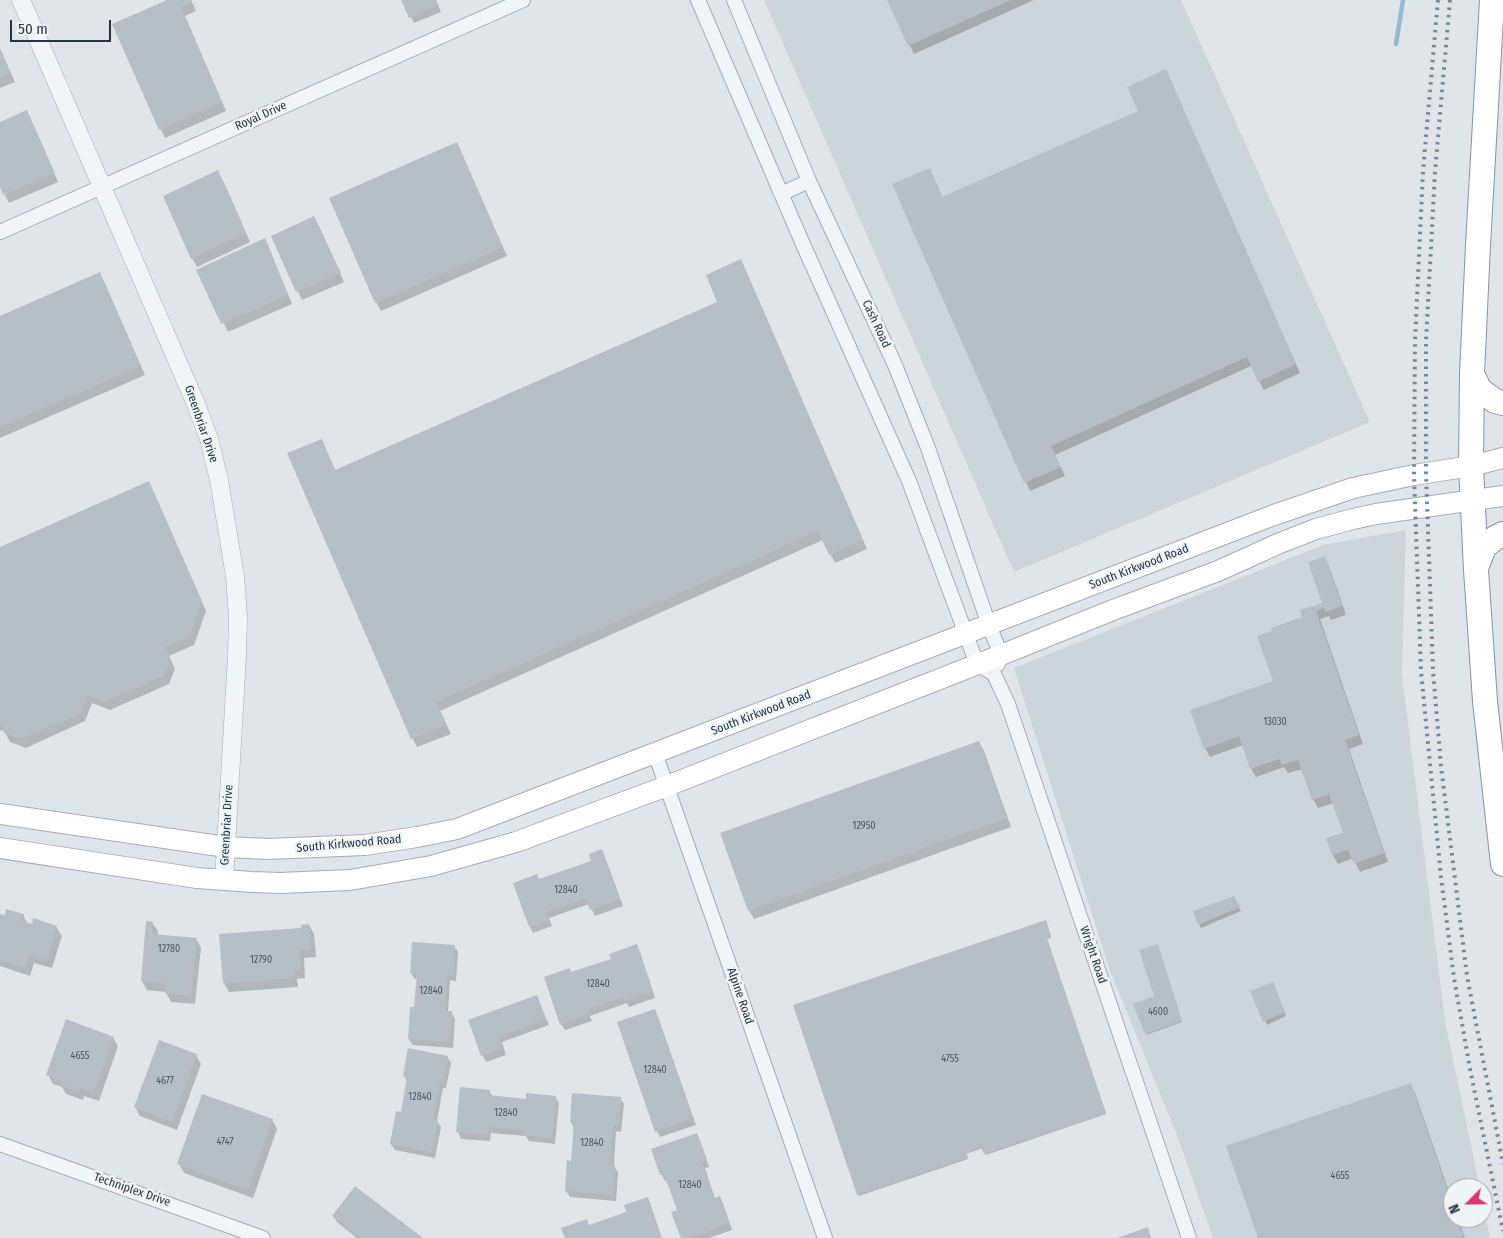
<!DOCTYPE html>
<html>
<head>
<meta charset="utf-8">
<style>
  body { margin:0 }
  #map { position:relative; width:1503px; height:1238px; overflow:hidden; background:#dfe5ea; font-family:"Fira Sans Condensed",sans-serif }
  canvas { display:block }
  .north { position:absolute; left:1443px; top:1178px; width:50px; height:50px; box-sizing:border-box; background:#eff4f7; border:1px solid #9fa8af; border-radius:50%; rotate:247deg; font-size:14px; font-weight:700; line-height:20px; text-align:center; color:#273542 }
  .north::after { content:''; display:block; margin:auto; width:18px; height:22px; background:#d93a6b; clip-path:polygon(50% 0,100% 100%,50% 72%,0 100%) }
  .scale { position:absolute; left:10px; top:20px; width:101px; height:22px; box-sizing:border-box; border:2px solid #273542; border-top:0; padding-left:6px; font-size:15px; line-height:18px; white-space:nowrap; color:#273542; -webkit-text-stroke:4px #eff4f7; paint-order:stroke }
</style>
</head>
<body>
<div id="map">
<canvas width="1503" height="1238"></canvas>
<div class="north">N</div>
<div class="scale">50 m</div>
</div>
<script>
const g = document.querySelector('canvas').getContext('2d');
g.lineJoin = 'round';
function fill(path, color) { g.fillStyle = color; g.fill(path, 'evenodd'); }
const poly = rows => new Path2D(rows.map(r => 'M' + r).join(''));
function trace(path, color, width, dash) { g.strokeStyle = color; g.lineWidth = width; g.lineCap = dash ? 'butt' : 'round'; g.setLineDash(dash || []); g.stroke(path); }
function label(font, color, halo, rows, align = 'center') {
  g.font = font + ' "Fira Sans Condensed",sans-serif'; g.lineWidth = 5; g.setLineDash([]); g.textBaseline = 'middle'; g.strokeStyle = halo; g.fillStyle = color; for (const [text, x, y, turn = 0] of rows) {
    g.save(); g.translate(x, y); g.rotate((+turn || 0) * Math.PI / 180); g.textAlign = isNaN(turn) ? turn : align; if (halo) g.strokeText(text, 0, 0); g.fillText(text, 0, 0); g.restore();
  }
}
fill(poly([
  [764,0,1181,0,1370,422,1014,572],
  [1406,530,1402,675,1445,1021,1480,1188,1453,1188,1453,1218,1483,1218,1483,1203,1490,1238,1213,1238,1178,1138,1109,968,1014,668,1323,545]
]), '#cdd5dc');
fill(poly([
  [170,0,191,0,196,11,185,16,226,111,165,138,114,25],
  [403,0,436,0,441,12,414,23],
  [888,0,1034,0,914,54],
  [0,49,15,82,0,88],
  [1166,70,1300,373,1264,390,1251,366,1055,455,1065,476,1030,491,894,185,930,170,943,198,1139,112],
  [27,112,58,182,9,203,0,184,0,123],
  [456,143,507,256,381,311,376,302],
  [223,180,250,242,197,267,192,258],
  [319,226,344,282,302,300,272,236],
  [265,240,269,248,292,304,228,332,198,271],
  [740,260,745,269,867,549,835,563,823,540,440,711,451,734,417,747,413,739,289,454,326,450,336,471,718,303],
  [104,282,145,375,0,438,0,318],
  [149,482,206,611,194,645,169,656,175,669,169,684,110,710,92,703,85,721,26,748,10,742,4,730,0,731,0,548],
  [1324,558,1329,566,1346,615,1331,620,1329,616,1320,619,1363,744,1349,749,1388,862,1360,872,1353,858,1338,864,1333,855,1328,839,1344,833,1334,803,1318,808,1313,799,1302,769,1288,773,1284,767,1256,777,1251,768,1243,745,1210,757,1205,748,1274,682,1304,618,1324,604],
  [979,742,984,751,1011,827,754,919,749,910],
  [602,851,605,857,623,906,595,916,589,904,549,918,552,926,533,933,530,927,539,881,593,861],
  [1233,897,1241,911,1201,928,1199,924],
  [0,915,5,917,23,915,28,924,56,927,62,936,52,968,34,963,30,976,0,966],
  [147,922,152,923,158,931,157,936,196,939,201,948,195,1004,171,1002,166,992,147,990,142,981],
  [1046,923,1051,938,1047,939,1106,1114,986,1155,983,1148,966,1154,968,1159,859,1196,858,1194],
  [309,925,314,934,316,957,304,958,305,978,297,979,298,987,229,992,224,983],
  [454,946,458,952,456,981,450,980,448,1012,451,1012,455,1019,453,1048,413,1045,409,1039,416,1008,418,979,415,979,411,973],
  [636,946,640,952,655,998,629,1007,627,1003,590,1016,592,1021,565,1030,561,1024,571,974,612,960],
  [1158,947,1182,1022,1146,1035,1146,1033,1156,997],
  [1275,987,1286,1016,1267,1025,1252,992],
  [537,997,549,1025,502,1042,506,1055,486,1062,483,1056,470,1021],
  [654,1010,658,1017,696,1125,660,1137,657,1131],
  [113,1038,118,1046,99,1101,84,1096,83,1100,66,1094,62,1087,53,1084,48,1075],
  [196,1055,201,1064,177,1130,140,1116,135,1107],
  [447,1057,451,1063,446,1088,443,1088,437,1121,441,1127,435,1158,395,1150,391,1144,402,1114,408,1082,404,1076],
  [1410,1084,1415,1093,1453,1203,1453,1218,1458,1218,1465,1238,1259,1238],
  [462,1088,489,1091,493,1097,527,1100,555,1097,559,1103,555,1144,529,1141,526,1136,491,1133,490,1141,461,1139,458,1132],
  [620,1098,624,1104,621,1132,616,1131,614,1166,618,1173,616,1201,570,1197,566,1191,572,1162,574,1128,571,1122],
  [272,1120,277,1129,253,1198,184,1173,179,1164],
  [697,1134,700,1141,709,1167,705,1168,715,1199,720,1197,723,1204,732,1230,709,1238,682,1238,679,1210,668,1180,665,1181,662,1175,653,1150],
  [333,1216,421,1238,357,1238,337,1222]
]), '#0003');
trace(poly([
  [1396,44,1403,0]
]), '#97bacd', 4.5);
fill(poly([
  [167,0,191,0,192,2,181,7,222,102,159,130,112,24],
  [401,0,436,0,438,5,409,18],
  [887,0,1011,0,908,46],
  [0,48,11,73,0,78],
  [1166,69,1296,364,1258,382,1247,357,1051,446,1061,467,1024,483,892,184,930,168,942,197,1138,111,1127,87],
  [27,110,55,173,3,195,0,187,0,122],
  [457,142,503,247,375,303,329,198],
  [218,170,246,233,191,259,163,196],
  [314,216,341,273,296,292,271,236],
  [265,238,288,295,221,324,196,270],
  [741,259,863,540,829,555,818,531,436,702,447,725,411,739,287,453,322,439,335,470,717,302,706,275],
  [100,272,141,366,0,427,0,316],
  [149,481,202,601,189,637,165,647,171,659,165,675,105,702,87,695,81,713,21,739,4,733,0,724,0,547],
  [1325,556,1342,606,1325,612,1324,608,1316,611,1359,735,1345,740,1384,853,1354,864,1348,850,1332,855,1326,838,1343,833,1329,794,1312,800,1298,760,1282,765,1279,759,1250,769,1239,736,1204,749,1190,710,1273,681,1257,636,1272,631,1271,628,1302,617,1300,610,1322,603,1308,562],
  [979,741,1007,818,748,911,720,833],
  [602,849,620,899,590,910,586,898,546,912,549,920,529,927,513,883,537,874,539,879,591,861,589,854],
  [1234,896,1240,907,1198,925,1193,911],
  [6,909,24,914,22,921,32,924,33,918,57,926,47,960,29,955,25,968,0,960,0,914,5,915],
  [1046,920,1051,936,1047,938,1106,1113,984,1154,981,1147,966,1152,968,1157,857,1195,793,1005],
  [146,921,153,922,152,934,197,938,191,996,165,993,166,984,141,981],
  [309,924,311,949,299,950,301,970,293,970,294,978,223,983,219,934,301,928,301,925],
  [412,942,455,945,453,975,447,975,445,1011,452,1011,450,1042,408,1039,410,1007,414,1007,417,974,410,973],
  [637,944,653,991,625,1001,623,997,588,1009,589,1014,560,1025,544,977,570,968,571,972,611,959,609,954],
  [1158,944,1182,1021,1145,1034,1133,1004,1154,996,1139,950],
  [1273,982,1285,1012,1263,1022,1250,991],
  [537,995,546,1019,499,1036,504,1048,481,1056,468,1020],
  [655,1009,693,1118,655,1132,617,1022],
  [66,1019,114,1037,94,1093,80,1088,78,1092,60,1085,61,1081,46,1075],
  [159,1040,197,1054,172,1122,134,1107],
  [408,1048,448,1056,443,1083,440,1082,433,1119,438,1120,432,1152,390,1144,396,1111,401,1112,407,1077,403,1076],
  [1411,1083,1453,1206,1453,1218,1457,1218,1464,1238,1258,1238,1226,1146],
  [460,1087,490,1090,489,1095,526,1099,526,1093,556,1096,552,1138,524,1135,524,1130,488,1127,487,1135,456,1132],
  [572,1093,621,1097,618,1126,613,1125,610,1165,615,1165,613,1195,565,1191,567,1160,571,1161,574,1123,570,1122],
  [202,1094,273,1119,248,1190,177,1164],
  [697,1133,707,1160,702,1162,715,1198,720,1196,730,1223,688,1238,681,1238,671,1212,677,1210,664,1174,660,1175,651,1149],
  [355,1186,423,1238,360,1238,332,1216],
  [648,1197,662,1238,565,1238,561,1228,587,1219,589,1225,626,1212,624,1205],
  [1148,1227,1151,1238,1117,1238]
]), '#b6bfc7');
const minor = poly([
  [698,0,802,242,909,481,977,664,994,674,1008,704,1189,1238],
  [734,0,809,181,895,365,928,448,989,625,1001,655,998,664],
  [781,194,809,181],
  [0,232,523,0],
  [655,753,825,1238],
  [0,1144,263,1238]
]);
const tertiary = poly([
  [21,0,196,404,209,439,219,480,235,576,238,617,237,656,224,881]
]);
const secondary = poly([
  [0,814,226,847,268,849,365,845,417,837,457,829,1274,515,1353,488,1414,475,1471,466,1503,458],
  [0,848,197,878,252,882,280,883,350,880,431,866,516,842,667,786,1001,655,1113,610,1218,571,1280,543,1316,529,1353,519,1376,514,1503,496]
]);
const trunk = poly([
  [1492,0,1478,245,1472,374,1471,466,1476,570,1485,701,1503,864],
  [1472,374,1480,390,1495,401,1503,403],
  [1476,568,1484,547,1495,538,1503,534]
]);
trace(minor, '#a4adb4', 16);
trace(tertiary, '#a4adb4', 19);
trace(secondary, '#a4adb4', 22);
trace(trunk, '#8595a2', 26);
trace(minor, '#f2f5f8', 14);
trace(tertiary, '#f2f5f8', 18);
trace(secondary, '#fff', 20);
trace(trunk, '#fff', 24);
trace(poly([
  [1438,0,1423,171,1415,341,1414,475,1421,671,1441,877,1454,978,1470,1069,1503,1231],
  [1450,0,1435,172,1426,341,1426,473,1433,671,1441,766,1467,976,1503,1164]
]), '#778795', 4, [2.5, 5]);
label('10px', '#4b5863', null, [
  ["13030",1275,722],
  ["12950",864,826],
  ["12840",566,890],
  ["12780",169,949],
  ["12790",261,960],
  ["12840",598,984],
  ["12840",431,991],
  ["4600",1158,1012],
  ["4655",80,1056],
  ["4755",950,1059],
  ["12840",655,1070],
  ["4677",165,1081],
  ["12840",420,1097],
  ["12840",506,1113],
  ["4747",225,1142],
  ["12840",592,1143],
  ["4655",1340,1176],
  ["12840",690,1185]
]);
label('12px', '#273542', '#eff4f7', [
  ["Royal Drive",261,116,-24],
  ["Cash Road",876,324,65],
  ["Greenbriar Drive",201,424,71],
  ["South Kirkwood Road",1139,567,-21],
  ["South Kirkwood Road",761,713,-21],
  ["Greenbriar Drive",227,825,-87],
  ["South Kirkwood Road",349,844,-5],
  ["Wright Road",1093,955,71],
  ["Alpine Road",740,996,71],
  ["Techniplex Drive",132,1190,19]
]);
</script>
</body>
</html>
